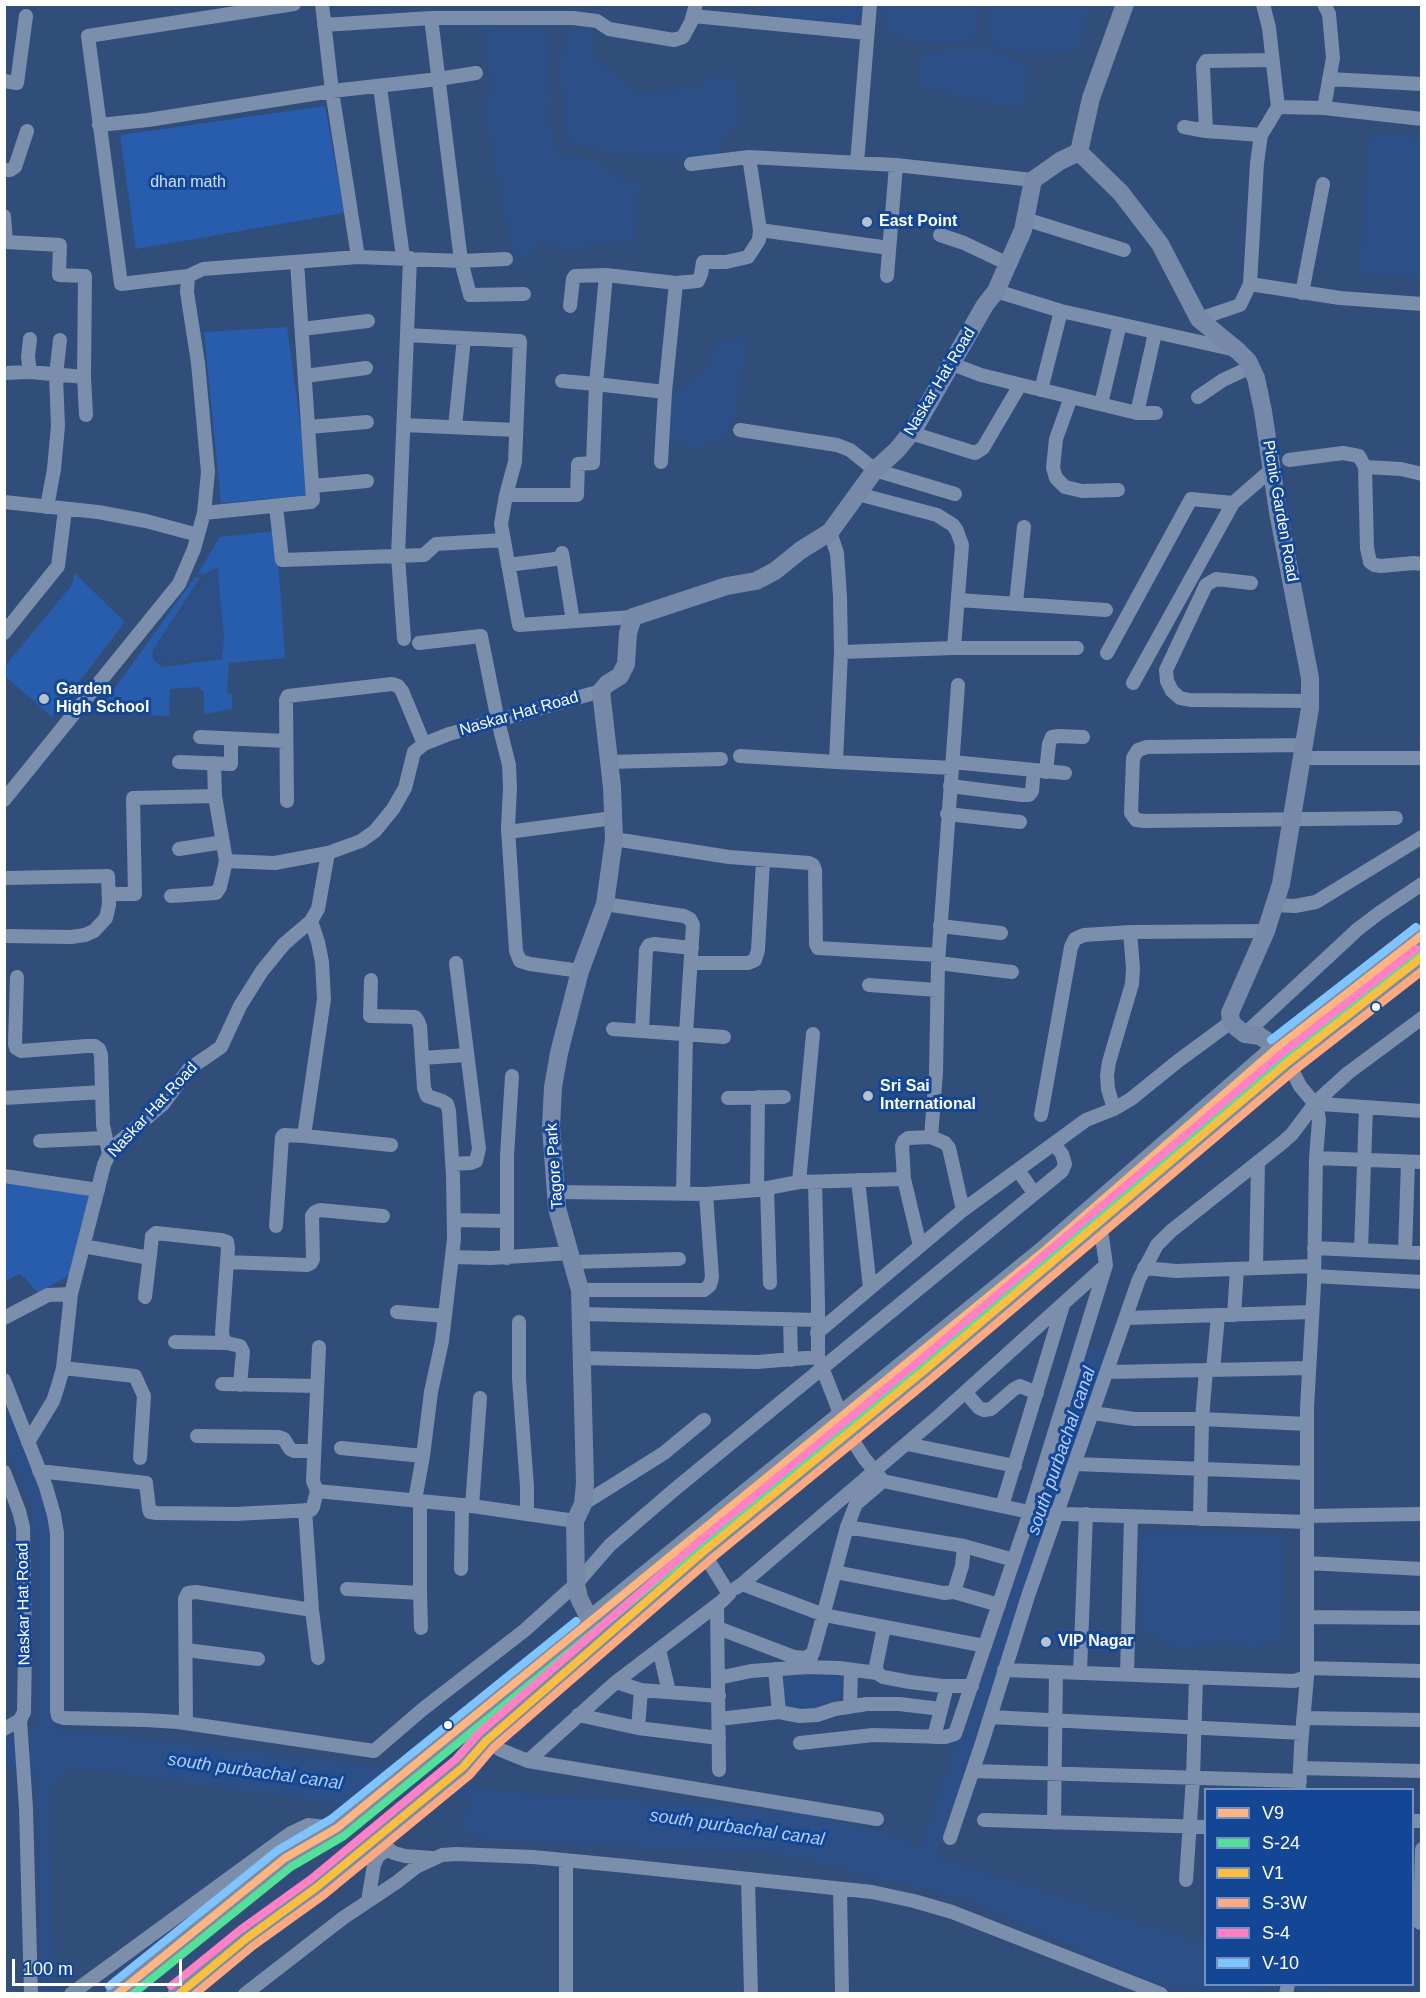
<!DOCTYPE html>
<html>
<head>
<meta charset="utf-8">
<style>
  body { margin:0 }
  #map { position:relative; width:1426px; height:1998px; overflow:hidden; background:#314d79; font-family:Arial,sans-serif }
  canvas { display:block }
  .frame { position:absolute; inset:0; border:6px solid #fff; pointer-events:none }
  .legend { position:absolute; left:1204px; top:1788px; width:210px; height:198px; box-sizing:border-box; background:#144696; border:2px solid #7290c0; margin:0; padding:8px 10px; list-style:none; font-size:18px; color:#fff }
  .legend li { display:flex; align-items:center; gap:12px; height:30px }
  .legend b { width:30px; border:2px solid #7290c0 }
  .scale { position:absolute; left:12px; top:1959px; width:170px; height:27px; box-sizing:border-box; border:3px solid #fff; border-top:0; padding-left:8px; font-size:18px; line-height:21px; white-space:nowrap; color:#fff; -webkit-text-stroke:4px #144696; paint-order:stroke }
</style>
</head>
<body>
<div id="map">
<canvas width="1426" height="1998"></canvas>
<div class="frame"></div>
<ul class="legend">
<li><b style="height:8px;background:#ffb580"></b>V9</li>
<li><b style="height:8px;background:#53e098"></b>S-24</li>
<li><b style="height:8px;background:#fbbe40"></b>V1</li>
<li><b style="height:8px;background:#ffa980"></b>S-3W</li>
<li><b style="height:8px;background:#ff80c5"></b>S-4</li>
<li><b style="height:8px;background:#80c4ff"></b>V-10</li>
</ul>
<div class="scale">100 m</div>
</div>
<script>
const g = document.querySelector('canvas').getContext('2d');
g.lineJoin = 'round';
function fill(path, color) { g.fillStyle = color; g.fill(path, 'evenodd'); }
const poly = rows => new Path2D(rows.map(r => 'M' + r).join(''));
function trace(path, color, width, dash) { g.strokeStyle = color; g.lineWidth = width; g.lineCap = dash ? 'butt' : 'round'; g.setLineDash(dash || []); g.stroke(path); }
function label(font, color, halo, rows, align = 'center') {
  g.font = font + ' Arial,sans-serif'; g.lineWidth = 6; g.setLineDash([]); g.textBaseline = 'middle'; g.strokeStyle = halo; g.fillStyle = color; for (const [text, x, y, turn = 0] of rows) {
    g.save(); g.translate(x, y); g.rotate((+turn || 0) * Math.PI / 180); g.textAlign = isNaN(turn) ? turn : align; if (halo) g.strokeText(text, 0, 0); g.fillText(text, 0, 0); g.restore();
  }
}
fill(poly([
  [325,106,344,213,136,249,120,135],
  [287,327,310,495,221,503,204,332],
  [276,531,285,658,229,663,227,693,232,694,232,709,204,714,204,692,197,687,170,689,169,716,97,713,195,577,200,578,153,650,153,659,162,667,222,659,218,567,203,575,198,573,220,537],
  [74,573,125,622,52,717,5,676,5,666,72,585],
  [5,1182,92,1193,71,1274,38,1293,25,1278,19,1274,5,1282]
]), '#285dad');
fill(poly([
  [758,5,868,5,850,27,781,21],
  [882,5,978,5,973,44,920,43,888,32,882,10],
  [989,5,989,4,1090,5,1080,45,1068,51,1030,55,996,47,986,27],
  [545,22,551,41,547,68,551,95,549,125,557,153,600,162,620,179,639,184,636,241,590,245,572,251,538,241,529,260,512,252,485,111,492,82,480,25,521,28],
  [571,27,592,29,594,55,624,84,640,92,698,88,713,76,735,81,741,117,719,145,721,159,626,157,564,140,565,104,560,79,563,38],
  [945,50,990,50,1031,69,1026,83,1023,107,994,104,919,86,922,53],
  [1370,134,1421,138,1421,278,1359,273],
  [749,338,734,416,728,434,695,449,675,444,667,437,668,416,673,394,706,372,716,340],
  [212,570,216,571,218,574,224,637,223,652,220,655,204,659,169,663,155,662,152,655,153,650,207,575],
  [1089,1346,1108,1352,936,1857,1205,1943,1206,1984,1264,1985,1261,1993,1215,1994,1144,1979,968,1900,782,1854,471,1838,459,1822,482,1791,795,1811,890,1834,920,1849],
  [4,1392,55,1531,54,1729,393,1768,354,1806,73,1767,61,1774,49,1797,38,1800,39,1773,28,1772,26,1734,38,1726,38,1570,31,1508,5,1443],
  [1152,1532,1267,1535,1283,1538,1285,1542,1282,1633,1279,1641,1258,1647,1221,1645,1183,1647,1171,1646,1145,1633,1140,1627,1138,1620,1141,1594,1139,1564,1140,1542,1143,1537],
  [800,1673,833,1673,843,1677,847,1684,847,1694,822,1709,783,1711,780,1678,785,1675],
  [18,1734,19,1766,5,1771,5,1738]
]), '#2c4f88');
trace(poly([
  [43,1785,48,1994],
  [387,1787,452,1790,495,1796],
  [1295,1984,1330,1994]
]), '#2c4f88', 12);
trace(poly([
  [322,4,332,91,358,257],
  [693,16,867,33],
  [431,18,461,261,470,295,524,294],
  [324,25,431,18,573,18,597,21,609,29,674,40,683,37,691,22,696,4],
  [1329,79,1422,84],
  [4,81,17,83,26,16],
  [380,87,403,257],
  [1278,107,1324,108,1422,119],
  [1324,108,1333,58,1329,14,1324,4],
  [99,125,148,120,332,91,439,79,476,73],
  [1184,127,1206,131,1261,135],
  [1206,131,1203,66,1206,61,1272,60],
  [749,157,760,230,889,248],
  [857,163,870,4],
  [691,164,749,157,896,165,1033,180],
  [4,170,10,170,15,167,27,131],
  [4,216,6,242,60,245,59,275,85,276,84,377,86,415],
  [1025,219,1124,250],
  [940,235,964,243,1004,262,1009,261],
  [410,258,407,335,520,341,515,462,506,495,501,524,519,625,633,617],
  [188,276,121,284,88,36,294,4],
  [887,276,896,165],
  [676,283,698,281,701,274,703,262,726,262,748,257,759,240,760,230],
  [1250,284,1340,298,1422,304],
  [996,291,1061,311,1236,350],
  [1302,293,1323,184],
  [570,306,573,279,575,276,606,275],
  [1199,319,1240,305,1250,284,1257,163,1261,135,1278,107,1269,28,1263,4],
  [302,329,368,321],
  [30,339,28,357,30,372],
  [952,364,981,375,1071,397,1056,439,1053,468,1056,478,1065,487,1082,491,1118,490],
  [4,373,30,372,84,377],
  [305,376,366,368],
  [1041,390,1061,311],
  [1071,397,1137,413,1156,413],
  [1198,397,1223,380,1251,367],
  [1101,404,1120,324],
  [1137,413,1155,333],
  [403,425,516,430],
  [309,427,367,422],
  [455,427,464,338],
  [740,430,837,445,850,450,875,470,955,494],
  [911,433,975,453,983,448,1020,385],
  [1289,460,1343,453,1359,456,1365,467,1367,548,1370,562,1374,565,1381,566,1414,563,1422,564],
  [661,462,665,392],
  [1365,467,1401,469,1422,474],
  [313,486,367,481],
  [858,494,937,515,953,525,957,531,962,545,954,648],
  [506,495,577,495,578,464,593,463,596,384,606,275,676,283,665,392,596,384,562,381],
  [4,502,98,512,146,521,198,535],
  [276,506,282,560,424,555,436,544,504,540],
  [47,507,54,469,58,426,56,375,60,340],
  [204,513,311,502,313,500,297,262],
  [830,532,837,553,840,596,841,652,836,762,952,768,938,963,936,1073,931,1137,945,1143,949,1148,963,1210],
  [562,553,573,621],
  [508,565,563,558],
  [1251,583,1216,579,1206,585,1166,670,1167,681,1172,691,1180,698,1190,700,1310,701],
  [958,600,1106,610],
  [1016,603,1024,527],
  [4,633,58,566,65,510],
  [404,639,398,556,407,335],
  [419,643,481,636,498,721,509,765,510,787,508,828,516,951,520,961,530,964,580,971],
  [841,652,954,648,1077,648],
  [1107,653,1191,499,1233,503,1271,470],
  [1133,683,1233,503],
  [200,737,286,741],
  [1304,745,1147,747,1138,750,1133,758,1131,813,1136,820,1145,821,1396,818],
  [740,756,836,762],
  [1302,758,1422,758],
  [179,762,231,764,231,739],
  [609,762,721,759],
  [952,762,1065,773],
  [952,768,958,685],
  [1046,772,1049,744,1052,737,1059,736,1083,737],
  [950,786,1022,795,1029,795,1032,791,1033,780],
  [4,800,179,584,194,549,204,513,208,472,198,363,187,292,188,276,203,269,358,257,461,261,506,259],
  [287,801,286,700,288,696,392,684,398,686,402,691,424,744],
  [947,814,1020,822],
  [508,832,613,818],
  [614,839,729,857,809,863,813,865,815,870,816,944,818,948,938,955],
  [179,849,223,842],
  [226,861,275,863,328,853,361,841,375,831,393,809,405,788,414,752,424,744,449,734,601,691],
  [4,878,108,876,109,905,106,918,94,931,85,935,71,937,4,936],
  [109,894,135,894,133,798,215,796],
  [171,896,216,893,220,887,226,861,215,796,214,763],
  [605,904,684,916,690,919,693,925,686,1034,683,1194],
  [1274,905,1295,906,1316,902,1422,837],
  [311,921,318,942,322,962,324,999,304,1136,391,1145],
  [940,926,1001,933],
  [691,963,748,963,755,960,758,950,763,861],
  [938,963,1012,972],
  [17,977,15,1044,16,1048,21,1051,87,1046,95,1046,99,1049,101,1055,103,1125,109,1154],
  [371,980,370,1016,415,1017,418,1021,420,1026,424,1088,427,1096,442,1101,447,1104,449,1111,453,1176,454,1239,442,1341,431,1392,423,1456,415,1500],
  [869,985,937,990],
  [613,1029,724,1037],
  [642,1031,646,950,649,945,654,944,692,948],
  [1245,1034,1358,929,1379,913,1422,884],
  [422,1058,467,1055],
  [1288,1062,1300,1086,1310,1098,1321,1104,1422,1111],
  [5,1098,102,1092],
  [728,1098,784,1097],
  [1114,1109,1108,1089,1107,1075,1109,1062,1132,984,1133,968,1130,932],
  [1041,1115,1071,947,1075,939,1084,935,1130,932,1266,931],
  [40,1141,105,1138],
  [1316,1158,1422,1162],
  [452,1164,471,1163,476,1161,479,1149,456,963],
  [1018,1170,1034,1193],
  [4,1176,98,1190],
  [858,1180,870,1288],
  [799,1182,813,1034],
  [815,1182,818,1303,818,1357,841,1416],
  [767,1188,770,1283],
  [757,1190,758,1097],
  [555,1192,706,1194,757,1190,799,1182,904,1179],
  [454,1220,507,1221],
  [276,1226,282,1137,284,1135,304,1136],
  [83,1246,144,1257,150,1255,152,1236,156,1233,221,1240,227,1242,228,1248,222,1332,223,1339,227,1343,240,1346,243,1352,240,1385],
  [920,1246,904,1179,902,1146,904,1141,908,1138,931,1137],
  [1314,1248,1422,1253],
  [1361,1250,1366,1107],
  [1405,1252,1408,1162],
  [452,1257,491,1258,570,1253],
  [507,1258,507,1156,512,1076],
  [227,1262,307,1265,311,1263,313,1259,312,1216,315,1212,320,1210,383,1216],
  [573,1262,679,1259],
  [1144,1268,1176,1271,1314,1266],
  [1256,1268,1258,1162],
  [1314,1276,1422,1282],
  [580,1290,704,1290,710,1285,712,1277,706,1194],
  [145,1297,150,1255],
  [397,1312,445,1316],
  [581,1314,818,1320],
  [1234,1315,1237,1269],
  [4,1318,48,1295,71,1294,104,1165,109,1154,118,1143,163,1104,189,1069,221,1047,240,1006,262,971,284,944,311,921,318,909,328,853],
  [1127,1318,1312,1312],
  [790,1319,791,1360],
  [519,1322,519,1379,527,1487,527,1514],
  [817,1333,963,1210,1086,1120,1114,1109,1131,1099,1178,1061,1231,1022],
  [175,1342,227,1343],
  [319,1347,313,1481,317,1491,472,1506,575,1521],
  [582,1358,757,1362,818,1357],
  [63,1368,135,1376,144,1396,140,1458],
  [1213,1370,1218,1316],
  [1108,1372,1309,1368],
  [4,1380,46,1487,54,1515,57,1533,57,1711,58,1716,64,1718,145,1720,178,1722,374,1751,423,1709,525,1630,576,1584,610,1545,674,1490,1062,1171,1065,1164,1062,1154,1054,1144],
  [222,1384,317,1386],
  [966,1393,979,1408,984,1410,991,1409,1014,1389,1020,1386,1037,1393],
  [1093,1413,1134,1419,1202,1419,1307,1424],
  [848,1433,864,1458,883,1481,1034,1513,1307,1522],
  [197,1436,279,1437,284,1439,290,1449,294,1451,314,1451],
  [28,1442,53,1401,58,1386,63,1368,71,1294],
  [907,1444,1015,1466],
  [341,1448,423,1456],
  [1075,1464,1307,1473],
  [39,1471,146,1483,149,1509,150,1512,157,1513,236,1514,311,1510,313,1507,317,1491],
  [4,1472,19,1511,23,1527,25,1648,24,1712,20,1720,4,1729],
  [583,1504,664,1453,704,1420],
  [472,1506,480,1398],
  [1002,1506,1063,1305],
  [305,1510,312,1610,318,1658],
  [1307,1516,1422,1514],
  [1200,1519,1202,1419,1206,1370],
  [964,1546,1014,1560],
  [1307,1563,1422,1569],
  [461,1569,462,1505],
  [835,1572,944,1593,954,1592,962,1566,964,1546,847,1527],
  [742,1584,941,1414,1106,1265,1100,1223],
  [736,1588,742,1584,824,1615,985,1646],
  [347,1589,420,1593,420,1501],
  [954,1592,999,1605],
  [420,1593,421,1628],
  [717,1605,719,1770],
  [1307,1617,1422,1618],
  [884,1627,876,1666,877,1673,883,1677,910,1682,943,1686,972,1686],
  [718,1628,794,1657,806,1658,813,1653,847,1527,856,1504,883,1481],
  [659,1649,669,1692],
  [186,1650,258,1659],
  [808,1667,839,1668,877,1673],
  [1307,1668,1422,1671],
  [775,1669,779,1712],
  [1004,1670,1294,1681,1307,1677],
  [1080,1673,1086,1514],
  [1127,1674,1131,1517],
  [718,1678,751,1671,808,1667,811,1658],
  [616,1682,641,1690,719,1696],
  [850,1707,851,1670],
  [578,1715,638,1728,719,1738],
  [990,1717,1302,1733],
  [1303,1718,1422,1720],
  [719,1719,779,1712,800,1716,817,1715,835,1709,867,1704,899,1704,941,1709],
  [20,1720,26,1808,31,1994],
  [186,1723,185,1599,188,1593,196,1592,312,1610],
  [638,1728,641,1690],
  [934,1737,947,1686],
  [486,1741,501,1750,528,1761,616,1682,722,1601,729,1594,703,1552],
  [800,1743,873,1735,945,1737,955,1734,1030,1512,1106,1265],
  [528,1761,877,1819],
  [1300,1768,1422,1771],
  [973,1771,1300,1781],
  [1299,1790,1301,1746,1307,1677,1307,1408,1314,1284,1316,1158,1319,1120,1316,1102],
  [984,1820,1206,1827],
  [1412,1821,1422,1821],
  [1054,1823,1056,1672],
  [950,1838,982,1743,1028,1596,1139,1279,1157,1245,1171,1231,1282,1143,1292,1134,1316,1102,1348,1073,1422,1018],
  [376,1840,394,1853,405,1856,432,1858],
  [566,1861,566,1994],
  [748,1880,751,1994],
  [1186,1880,1193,1778,1196,1677],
  [840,1889,842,1994],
  [368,1901,374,1865,378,1856,388,1849],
  [1420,1923,1422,1849],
  [71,1994,291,1833,308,1825,336,1828],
  [245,1994,343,1918,397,1882,416,1867,442,1855,456,1854,533,1857,626,1866,872,1892,914,1901,952,1912,1161,1994],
  [1286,1994,1288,1984]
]), '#7b8eab', 14);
trace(poly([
  [1125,4,1091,98,1079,152,1121,193,1160,244,1199,319,1238,351,1248,361,1256,378,1263,411,1278,512,1310,678,1310,708,1281,884,1266,931,1230,1013,1231,1022,1237,1028,1245,1034,1260,1036,1277,1048,1285,1058],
  [599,1632,591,1622,579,1598,576,1584,575,1521,583,1504,585,1483,580,1290,557,1208,551,1127,553,1087,559,1053,580,971,605,904,614,839,612,787,601,691,607,684,620,676,626,664,628,633,633,617,727,586,756,581,775,571,801,550,830,532,875,470,897,450,914,429,985,305,996,291,1023,230,1033,180,1060,161,1079,152]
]), '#7689a8', 18);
trace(poly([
  [116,1994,285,1858,337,1828,1044,1251,1277,1048,1422,935],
  [178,1994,247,1938,317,1887,463,1767,486,1741,703,1552,925,1370,1288,1062,1422,957]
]), '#798da9', 21);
trace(poly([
  [117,1994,285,1858,337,1828,1044,1251,1277,1048,1422,935]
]), '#ffb580', 8);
trace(poly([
  [133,1994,291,1867,344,1836,1051,1259,1284,1056,1422,949]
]), '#53e098', 8);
trace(poly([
  [179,1994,247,1938,317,1887,463,1767,486,1741,703,1552,925,1370,1288,1062,1422,957]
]), '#fbbe40', 8);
trace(poly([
  [195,1994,253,1946,324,1895,470,1775,493,1748,710,1560,932,1378,1295,1070,1422,971]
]), '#ffa980', 8);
trace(poly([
  [171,1986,240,1930,311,1879,456,1759,479,1733,696,1544,918,1362,1281,1054,1416,949]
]), '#ff80c5', 8);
trace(poly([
  [1271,1040,1416,927],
  [109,1986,278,1850,331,1819,576,1621]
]), '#80c4ff', 8);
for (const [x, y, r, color] of [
  [867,222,6,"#b7c1d0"],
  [44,699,6,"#b7c1d0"],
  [1376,1007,5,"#fff"],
  [868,1096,6,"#b7c1d0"],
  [1046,1642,6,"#b7c1d0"],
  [448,1725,5,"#fff"]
]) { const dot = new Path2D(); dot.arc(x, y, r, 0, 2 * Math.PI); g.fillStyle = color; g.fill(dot); trace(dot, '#144696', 2); }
label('16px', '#cce0fd', '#144696', [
  ["dhan math",188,183]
]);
label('bold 16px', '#fff', '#144696', [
  ["East Point",879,222],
  ["Garden",56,690],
  ["High School",56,708],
  ["Sri Sai",880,1087],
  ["International",880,1105],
  ["VIP Nagar",1058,1642]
], 'left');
label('16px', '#fff', '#144696', [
  ["Naskar Hat Road",940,382,-59],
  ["Picnic Garden Road",1280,511,80],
  ["Naskar Hat Road",519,714,-16],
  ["Naskar Hat Road",153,1110,-47],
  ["Tagore Park",555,1166,-94],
  ["Naskar Hat Road",24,1604,-91]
]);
label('italic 18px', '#b1cef9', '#144696', [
  ["south purbachal canal",1062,1451,-71],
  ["south purbachal canal",255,1772,8],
  ["south purbachal canal",737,1828,8]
]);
</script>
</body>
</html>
